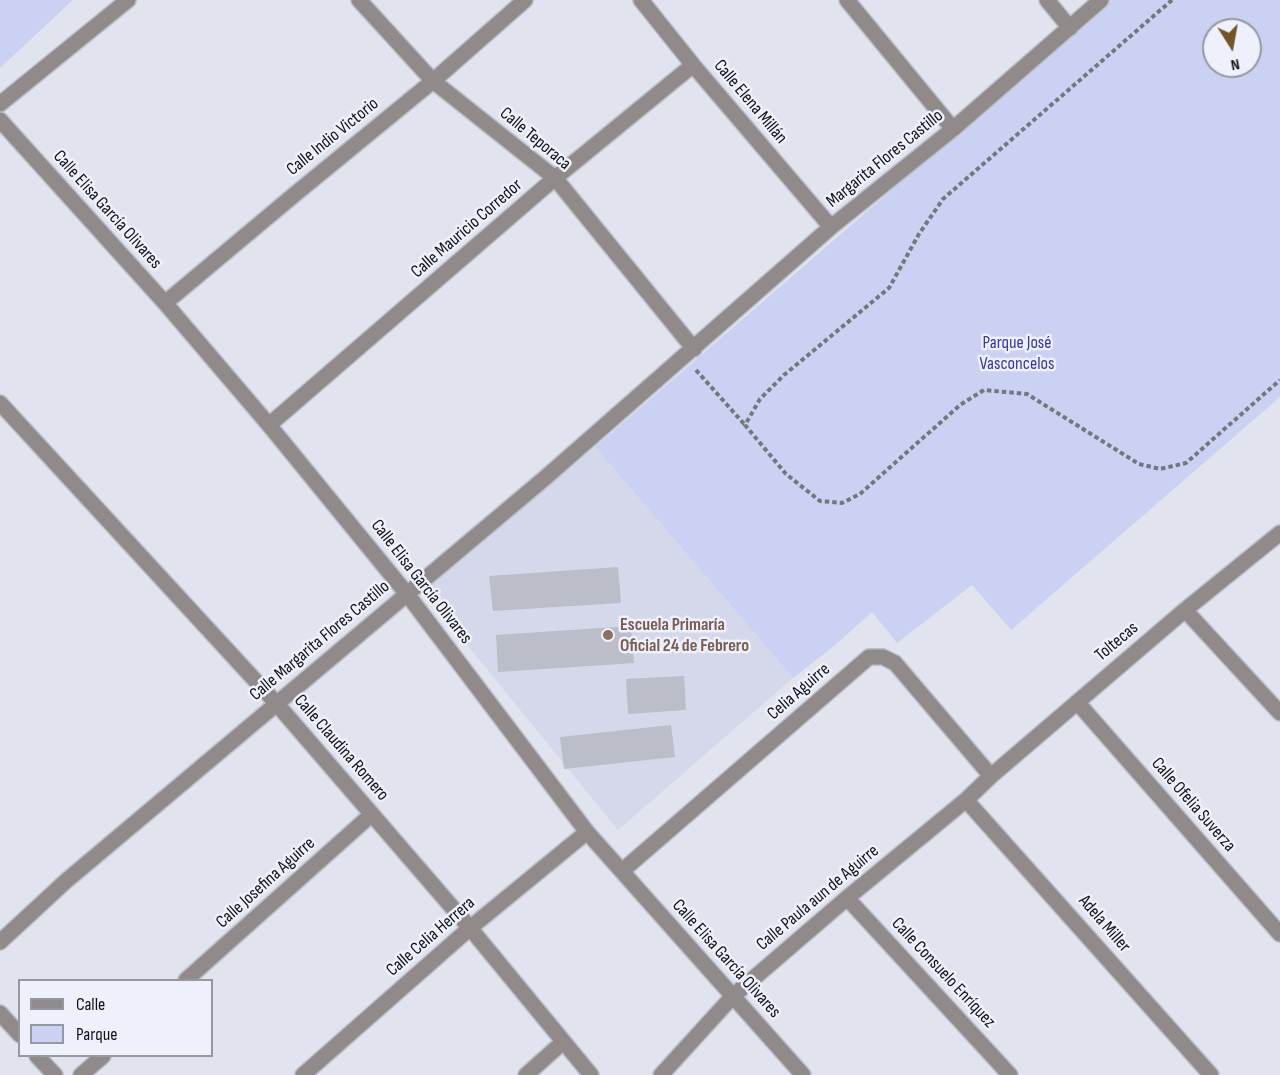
<!DOCTYPE html>
<html>
<head>
<meta charset="utf-8">
<style>
  body { margin:0 }
  #map { position:relative; width:1280px; height:1075px; overflow:hidden; background:#e1e3ee; font-family:"Sofia Sans Condensed",sans-serif }
  canvas { display:block }
  .legend { position:absolute; left:18px; top:979px; width:195px; height:78px; box-sizing:border-box; background:#eef0fb; border:2px solid #96989f; margin:0; padding:8px 10px; list-style:none; font-size:18px; color:#121316 }
  .legend li { display:flex; align-items:center; gap:12px; height:30px }
  .legend b { width:30px; border:2px solid #96989f }
  .north { position:absolute; left:1202px; top:18px; width:60px; height:60px; box-sizing:border-box; background:#eef0fb; border:2px solid #96989f; border-radius:50%; rotate:169deg; font-size:16px; font-weight:700; line-height:24px; text-align:center; color:#121316 }
  .north::after { content:''; display:block; margin:auto; width:21px; height:27px; background:#715528; clip-path:polygon(50% 0,100% 100%,50% 72%,0 100%) }
</style>
</head>
<body>
<div id="map">
<canvas width="1280" height="1075"></canvas>
<ul class="legend">
<li><b style="height:8px;background:#908a8b"></b>Calle</li>
<li><b style="height:16px;background:#cad1f2"></b>Parque</li>
</ul>
<div class="north">N</div>
</div>
<script>
const g = document.querySelector('canvas').getContext('2d');
g.lineJoin = 'round';
function fill(path, color) { g.fillStyle = color; g.fill(path, 'evenodd'); }
const poly = rows => new Path2D(rows.map(r => 'M' + r).join(''));
function trace(path, color, width, dash) { g.strokeStyle = color; g.lineWidth = width; g.lineCap = dash ? 'butt' : 'round'; g.setLineDash(dash || []); g.stroke(path); }
function label(font, color, halo, rows, align = 'center') {
  g.font = font + ' "Sofia Sans Condensed",sans-serif'; g.lineWidth = 5; g.setLineDash([]); g.textBaseline = 'middle'; g.strokeStyle = halo; g.fillStyle = color; for (const [text, x, y, turn = 0] of rows) {
    g.save(); g.translate(x, y); g.rotate((+turn || 0) * Math.PI / 180); g.textAlign = isNaN(turn) ? turn : align; if (halo) g.strokeText(text, 0, 0); g.fillText(text, 0, 0); g.restore();
  }
}
fill(poly([
  [595,447,793,678,618,830,424,592]
]), '#d4d8ea');
fill(poly([
  [0,0,73,0,0,68],
  [1111,0,1280,0,1280,397,1011,630,972,585,897,643,872,612,834,646,793,678,595,447],
  [1214,30,1250,30,1250,66,1214,66]
]), '#cad1f2');
fill(poly([
  [618,567,621,603,493,611,489,576],
  [631,626,634,663,498,672,496,635],
  [684,676,686,710,628,714,626,679],
  [671,725,675,757,564,769,560,737]
]), '#bbbdc8');
const minor = poly([
  [359,0,433,81,555,178,694,349],
  [641,0,693,65,831,227],
  [847,0,953,129],
  [1047,0,1070,28],
  [0,104,128,0],
  [0,120,165,303,269,425,407,594,587,832,803,1075],
  [165,303,294,195,433,81,525,0],
  [0,403,276,703,470,928,591,1075],
  [269,425,555,178,693,65],
  [1185,610,1280,713],
  [1077,702,1280,934],
  [966,800,1211,1075],
  [622,871,869,657,883,657,895,663,991,776],
  [847,898,1010,1075],
  [0,942,66,881,545,478,831,227,953,129,1101,0],
  [186,980,372,814],
  [0,1013,20,1035],
  [37,1056,55,1075],
  [81,1075,103,1056],
  [303,1075,470,928,587,832],
  [526,1075,563,1042],
  [661,1075,733,996,847,898,966,800,991,776,1185,610,1280,533]
]);
trace(minor, '#bcbec7', 18);
trace(poly([
  [1172,0,943,199,919,234,889,288,784,375,760,399,745,425,786,474,820,501,842,503,860,494,960,405,984,390,1027,394,1139,464,1160,469,1186,463,1280,380],
  [696,370,745,425]
]), '#75777e', 4, [4.5, 3]);
trace(minor, '#908a8b', 15);
for (const [x, y, r, color] of [
  [608,635,6,"#8d6e63"]
]) { const dot = new Path2D(); dot.arc(x, y, r, 0, 2 * Math.PI); g.fillStyle = color; g.fill(dot); trace(dot, '#eef0fb', 2); }
label('18px', '#121316', '#eef0fb', [
  ["Calle Elena Millán",750,102,50],
  ["Calle Indio Victorio",333,137,-39],
  ["Calle Teporaca",535,139,40],
  ["Margarita Flores Castillo",885,159,-39],
  ["Calle Elisa García Olivares",107,210,48],
  ["Calle Mauricio Corredor",467,229,-41],
  ["Calle Elisa García Olivares",421,582,52],
  ["Calle Margarita Flores Castillo",320,641,-40],
  ["Toltecas",1117,642,-40],
  ["Celia Aguirre",799,692,-41],
  ["Calle Claudina Romero",341,748,49],
  ["Calle Ofelia Suverza",1193,805,49],
  ["Calle Josefina Aguirre",266,883,-42],
  ["Calle Paula aun de Aguirre",818,898,-40],
  ["Adela Miller",1104,924,49],
  ["Calle Celia Herrera",431,937,-41],
  ["Calle Elisa García Olivares",726,959,48],
  ["Calle Consuelo Enríquez",943,973,47]
]);
label('18px', '#383a98', '#eef0fb', [
  ["Parque José",1017,343],
  ["Vasconcelos",1017,364]
]);
label('bold 18px', '#785e54', '#eef0fb', [
  ["Escuela Primaría",620,625],
  ["Oficial 24 de Febrero",620,646]
], 'left');
</script>
</body>
</html>
